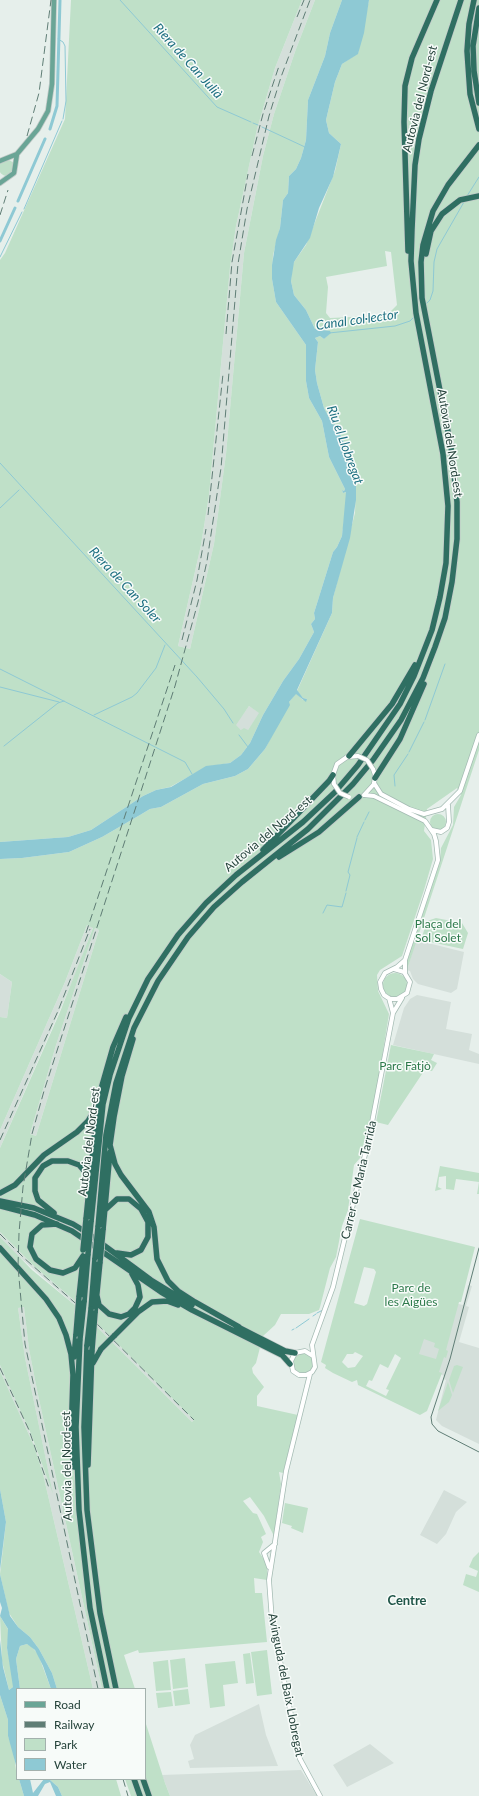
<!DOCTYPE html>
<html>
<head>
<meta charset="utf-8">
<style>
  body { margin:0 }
  #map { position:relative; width:479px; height:1796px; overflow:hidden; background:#e6efeb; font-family:Lato,sans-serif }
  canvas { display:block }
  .legend { position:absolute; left:16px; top:1688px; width:130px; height:92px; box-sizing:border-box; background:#f7fbf9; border:1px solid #a3b1ad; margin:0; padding:5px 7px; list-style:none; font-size:12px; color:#24423a }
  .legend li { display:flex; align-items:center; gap:8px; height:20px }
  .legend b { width:20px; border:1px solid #a3b1ad }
</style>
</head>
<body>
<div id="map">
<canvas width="479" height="1796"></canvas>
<ul class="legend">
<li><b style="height:5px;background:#6aa596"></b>Road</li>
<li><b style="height:5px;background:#5f7d75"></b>Railway</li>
<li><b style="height:11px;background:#bfe0c8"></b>Park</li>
<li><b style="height:11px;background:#8ec9d4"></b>Water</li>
</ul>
</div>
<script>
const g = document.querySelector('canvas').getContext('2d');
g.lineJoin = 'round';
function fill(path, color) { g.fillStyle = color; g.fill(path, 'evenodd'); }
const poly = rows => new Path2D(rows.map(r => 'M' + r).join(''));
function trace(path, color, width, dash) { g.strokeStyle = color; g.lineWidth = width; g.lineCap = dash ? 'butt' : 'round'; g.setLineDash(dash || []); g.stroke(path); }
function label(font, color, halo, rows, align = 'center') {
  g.font = font + ' Lato,sans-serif'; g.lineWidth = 3; g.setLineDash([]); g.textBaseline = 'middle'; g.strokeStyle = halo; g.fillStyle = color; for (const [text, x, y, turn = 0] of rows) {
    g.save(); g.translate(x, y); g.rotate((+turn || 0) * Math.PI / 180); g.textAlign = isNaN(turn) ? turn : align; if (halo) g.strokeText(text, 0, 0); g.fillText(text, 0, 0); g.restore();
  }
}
fill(poly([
  [302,0,315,0,296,49,274,114,263,156,244,253,226,454,214,544,190,649,178,646,201,545,209,495,230,267,236,226,257,129,275,68],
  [249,706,260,713,248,730,241,730,235,725],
  [87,925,93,927,79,966,0,1148,0,1130,65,982],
  [95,928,99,930,36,1136,30,1134,56,1045],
  [416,940,464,952,457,989,451,993,418,984,413,979,410,971,407,970],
  [0,974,12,982,7,1018,0,1017],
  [417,995,451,1002,446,1029,472,1034,469,1050,479,1054,479,1064,393,1045,404,1008,410,999],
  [0,1232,34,1266,75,1301,194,1420,192,1422,76,1306,16,1254,0,1237],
  [468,1285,472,1286,466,1306,469,1307,459,1342,479,1348,479,1444,442,1426,436,1420,446,1380,443,1379,444,1376,403,1354,438,1299,463,1305],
  [24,1307,29,1349,37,1390,102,1689,93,1689,43,1474,34,1446,0,1371,0,1365,16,1398,52,1490,25,1358,18,1308],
  [444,1490,467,1502,456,1512,446,1534,437,1544,420,1535],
  [259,1704,266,1735,278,1766,190,1768,188,1761,194,1759,190,1745,195,1735],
  [370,1744,394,1763,347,1787,333,1765],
  [301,1770,317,1796,170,1796,162,1775]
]), '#d4dfda');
fill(poly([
  [71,0,302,0,275,68,257,129,236,226,230,267,209,495,201,545,178,646,190,649,214,544,226,454,244,253,263,156,274,114,296,49,315,0,342,0,330,33,325,56,308,100,306,140,301,158,296,169,289,176,288,193,283,200,280,228,273,255,272,279,276,302,306,345,306,381,309,398,322,421,329,457,345,489,344,491,342,490,343,493,346,492,347,496,342,536,337,547,333,552,314,613,315,619,311,624,314,632,299,659,283,681,263,715,250,743,241,755,230,763,206,767,170,787,156,790,143,796,91,830,68,837,0,842,0,260,5,253,65,119],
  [249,706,259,713,248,730,244,728,241,730,236,725],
  [369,0,479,0,479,750,407,970,405,967,440,861,441,848,453,825,454,807,461,795,457,788,427,809,424,831,431,840,433,859,424,890,402,956,380,970,377,975,378,991,389,1014,375,1100,360,1158,354,1165,348,1210,342,1226,336,1257,330,1268,320,1307,319,1310,309,1314,281,1314,275,1325,263,1336,256,1363,252,1368,253,1373,264,1387,257,1396,257,1406,298,1415,283,1473,279,1472,281,1484,274,1536,264,1516,250,1497,243,1501,253,1513,257,1514,266,1534,261,1537,263,1542,259,1552,267,1564,267,1580,254,1578,255,1593,262,1593,267,1642,139,1653,138,1650,124,1655,135,1689,102,1689,37,1390,29,1349,24,1307,18,1308,25,1358,53,1494,31,1434,0,1365,0,1237,32,1270,76,1306,192,1422,194,1420,75,1301,34,1266,0,1232,0,1148,60,1012,93,928,87,925,65,982,0,1130,0,1017,7,1018,12,982,0,974,0,859,22,858,69,852,102,837,140,815,150,809,161,807,203,784,235,776,248,769,265,749,289,702,296,693,303,700,307,699,303,698,297,691,332,613,333,598,355,513,356,483,343,440,335,424,333,426,324,408,317,383,315,370,318,342,315,338,320,336,324,339,330,333,330,331,315,329,306,310,294,295,291,281,292,267,294,262,306,245,335,171,341,144,329,133,326,120,335,82,342,64,358,53],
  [385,251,391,252,397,305,390,312,373,316,330,318,326,313,328,287,326,277,387,266],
  [95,928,99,930,36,1136,30,1134,56,1045],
  '-1 168a8 8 0 1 1 16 0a8 8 0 1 1-16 0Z',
  '430 822a8 8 0 1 1 16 0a8 8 0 1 1-16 0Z',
  [436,918,462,923,468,933,463,949,421,940,427,921],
  '383 985a12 12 0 1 1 24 0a12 12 0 1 1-24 0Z',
  [391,1045,434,1054,431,1060,437,1063,432,1071,424,1071,388,1125,376,1122],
  [440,1166,479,1173,479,1194,477,1194,479,1182,456,1179,454,1190,446,1189,446,1176,439,1177,438,1187,442,1189,435,1191],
  [360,1219,475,1247,461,1302,459,1302,446,1350,448,1351,446,1358,444,1357,439,1372,442,1373,427,1411,420,1415,358,1385,357,1380,352,1382,333,1373,325,1368,326,1365,321,1362],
  [364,1267,374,1269,376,1272,367,1304,364,1306,354,1303],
  [424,1339,435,1343,434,1347,439,1349,436,1359,419,1354],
  [355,1352,363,1356,355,1367,348,1368,342,1362,344,1359,347,1354,353,1354],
  [395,1354,401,1358,386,1389,389,1390,386,1396,366,1386,369,1380,372,1381,380,1364,388,1368],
  '293 1363a10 10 0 1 1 20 0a10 10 0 1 1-20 0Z',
  [457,1365,463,1367,453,1393,449,1380,454,1366],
  [0,1371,34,1446,43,1474,93,1689,57,1689,52,1673,39,1649,30,1637,18,1627,9,1613,0,1574,6,1522,0,1489],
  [448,1382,452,1395,449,1402,438,1411],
  [285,1503,308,1508,303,1533,291,1528,292,1526,282,1523],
  [479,1552,479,1592,463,1585,466,1574,476,1577,478,1571,469,1567,473,1558],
  [0,1616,9,1631,7,1648,13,1678,13,1687,9,1690,2,1661],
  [27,1644,31,1646,38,1654,51,1689,20,1689,16,1659,20,1646],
  [267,1650,272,1694,257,1696,251,1652],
  [250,1653,254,1683,246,1684,243,1654],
  [185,1658,188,1687,173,1689,170,1660],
  [168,1660,171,1690,156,1691,153,1662],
  [235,1661,238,1683,223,1685,225,1706,210,1708,205,1664],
  [188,1689,190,1704,175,1706,173,1691],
  [171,1692,173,1706,158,1708,156,1693],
  [0,1695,8,1720,8,1736,14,1753,17,1779,19,1779,24,1796,0,1796],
  [145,1721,165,1783,170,1796,131,1796,125,1779,145,1779],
  [49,1779,116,1779,121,1796,62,1796,58,1787]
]), '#bfe0c8');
fill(poly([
  [342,0,369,0,364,33,358,54,342,64,335,82,326,120,329,133,341,144,338,157,333,177,319,208,310,238,294,262,291,281,294,295,306,310,315,329,330,331,331,333,324,339,320,336,315,338,318,342,315,370,317,383,324,408,333,425,335,424,343,440,356,483,356,500,350,538,333,598,332,613,297,690,303,698,307,699,306,702,296,694,289,702,290,705,265,749,248,769,235,776,203,784,161,807,150,809,140,815,102,837,69,852,22,858,0,859,0,842,68,837,91,830,143,796,156,790,171,787,206,766,230,763,241,755,250,743,263,715,283,681,299,659,314,632,311,624,315,619,314,613,333,552,337,547,342,536,346,492,343,493,342,490,344,491,345,489,329,457,322,421,309,398,306,381,306,345,276,302,272,279,272,265,276,240,280,228,283,200,288,193,289,176,296,169,301,158,306,140,308,100,325,56,330,33],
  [0,1489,6,1522,0,1570],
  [0,1574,10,1616,18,1627,30,1637,39,1649,52,1673,57,1689,51,1689,43,1666,35,1650,27,1644,20,1646,16,1659,20,1689,17,1689,17,1769,8,1736,8,1720,0,1695,0,1640,3,1667,9,1690,13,1687,7,1648,8,1629,0,1616,2,1608,0,1602],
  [19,1779,30,1779,33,1793,44,1779,49,1779,58,1787,62,1796,56,1796,50,1782,45,1784,38,1796,24,1796]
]), '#8ec9d4');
trace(poly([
  [120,0,217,107,251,122],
  [58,39,63,42,65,46,66,101,63,119],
  [253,123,258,125],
  [262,127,305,147],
  [467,196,479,177],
  [24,209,62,121],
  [0,257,22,212],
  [425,305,430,300,433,291,434,262,437,249,464,202],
  [329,333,395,326,410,321,415,316],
  [0,463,197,677,224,709,233,723],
  [0,508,19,490],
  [0,669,185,762,192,774],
  [0,687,59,702],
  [94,715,132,697,137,693,156,668,165,645],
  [425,720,445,664],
  [239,735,248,747],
  [4,746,58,703,64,701],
  [409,752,424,722],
  [395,786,394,775,408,754],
  [365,820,369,812],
  [357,837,364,822],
  [346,891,350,875,348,872,357,838],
  [323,913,327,905,342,907,346,893],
  [317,1313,323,1310],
  [313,1316,316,1314],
  [296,1328,309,1319],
  [292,1330,294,1329]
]), '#8ec9d4', 1);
trace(poly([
  [50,129,57,106,60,0],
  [18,201,45,139],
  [0,241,15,208]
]), '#8ec9d4', 3);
const secondary = poly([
  [374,783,381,794,409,809,424,814,442,809,460,791,479,735],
  [334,784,333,775,337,764,347,757,358,756],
  [364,795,374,796,425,821,434,834,436,841,438,860,405,960,405,973],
  [364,795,374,784,375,775,373,769],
  [432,830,441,832,447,828,449,822,448,805],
  [394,969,404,972,410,982,407,993,397,999,390,999,384,995,381,989,380,982,385,973,397,967,405,960],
  [389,998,393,1013],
  [313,1356,305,1351,295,1353,291,1361,293,1371,299,1375,306,1375,312,1372,315,1367,312,1345,333,1287,369,1138,393,1013,402,998],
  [310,1374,286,1471,269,1580,272,1621,300,1759,320,1796],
  [269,1567,264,1553,275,1544]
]);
const primary = poly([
  [0,161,17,154,38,129,48,111,52,84,54,0],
  [0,183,14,173,17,154]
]);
const highway = poly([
  [474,0,469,24,467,51,470,94,479,129],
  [479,8,473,46,474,71,479,103],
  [408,251,404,122,405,86,412,58,437,0],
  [426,254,431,231,442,214,460,200,479,196],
  [349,756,392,704,415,665],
  [375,778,400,739,424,684],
  [263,850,329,781,333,775],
  [279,857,319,832,359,797],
  [133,1039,122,1076,114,1117,110,1145,115,1164,121,1175,149,1212,154,1227,157,1259,168,1281,178,1291,195,1302,239,1327],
  [0,1193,15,1185,44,1155,77,1132,88,1121,96,1107],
  [0,1201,34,1208,73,1224,86,1232,151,1280,192,1305],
  [0,1206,35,1215,72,1231,161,1292,192,1310,282,1355,290,1364],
  [105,1210,117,1199,129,1199,141,1209,148,1222,148,1237,141,1250,131,1255,117,1253],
  [54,1213,38,1200,35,1191,35,1178,43,1166,52,1161,68,1161,79,1165,87,1174,88,1179],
  [86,1219,96,1119,101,1089,113,1047,126,1017],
  [91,1222,103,1104,110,1075,129,1018,148,979,178,935,206,903,236,875,303,822,335,792,358,765,400,704,414,676,432,630,440,597,446,563,448,506,443,454,416,313,411,261,412,229,415,165,419,139,431,91,461,0],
  [57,1224,42,1225,32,1234,30,1247,36,1259,50,1270,63,1273,75,1268,83,1256],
  [98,1227,106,1135,116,1083,134,1028,158,981,188,937,214,907,242,882,308,829,353,784,373,760,401,720,423,678,435,647,445,618,452,582,457,539,457,502,451,447,422,298,421,262,423,245,433,211,448,185,479,145],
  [103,1230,110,1152],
  [0,1248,46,1299,59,1318,66,1335,71,1354,73,1375,71,1439,74,1467],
  [97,1296,99,1305,109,1314,121,1317,129,1314,135,1308,140,1297,138,1285,132,1274],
  [79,1297,83,1259],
  [84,1302,88,1254],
  [91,1309,95,1258],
  [95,1313,100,1262],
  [236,1326,285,1351,295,1353],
  [114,1336,138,1312,152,1302,167,1301,178,1305],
  [80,1339,76,1427,79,1510,90,1608,107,1689],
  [87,1345,84,1427,87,1510,100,1613,116,1689],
  [74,1357,76,1334],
  [93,1363,101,1349],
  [88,1465,92,1350],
  [134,1779,140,1796],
  [143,1779,149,1796]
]);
trace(secondary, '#a4bbb3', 5.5);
trace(primary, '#c2cac8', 6);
trace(highway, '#c2cac8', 7);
trace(secondary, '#fff', 4);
trace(primary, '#6aa596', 4.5);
trace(highway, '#2f6f62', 5.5);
trace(poly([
  [479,1248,450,1359,431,1417,432,1424,438,1431,479,1452]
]), '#5f7d75', 1);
trace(poly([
  [297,17,304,0],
  [27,136,39,93,51,0],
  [252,156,263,114,279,66],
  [0,215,8,190],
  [226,334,232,262,248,174],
  [208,515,223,374],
  [182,640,197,580,206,529],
  [86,933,175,665],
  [0,1140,58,1011,90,929],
  [0,1234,24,1258,82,1309,194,1420],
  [0,1368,29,1430,49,1488],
  [98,1689,25,1344,18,1267,19,1233,23,1187,32,1134,44,1091,175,686,198,602,207,561,221,468,238,264,247,209,269,116,281,77,310,0],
  [123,1779,128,1796]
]), '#5f7d75', 1, [8, 4]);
const secondaryBridge = poly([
  [358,756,367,760,373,769],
  [334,784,340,793,349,797]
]);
const highwayBridge = poly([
  [83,1250,86,1219],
  [88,1254,91,1222],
  [95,1258,98,1227],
  [100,1262,103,1230],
  [76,1334,79,1297],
  [80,1339,84,1302],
  [87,1345,91,1309],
  [101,1349,114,1336],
  [92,1350,95,1313]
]);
trace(secondaryBridge, '#a4bbb3', 5.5, []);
trace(highwayBridge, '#c2cac8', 7, []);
trace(secondaryBridge, '#fff', 4);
trace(highwayBridge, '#2f6f62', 5.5);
label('12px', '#24423a', '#f7fbf9', [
  ["Autovia del Nord-est",420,99,-76],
  ["Autovia del Nord-est",450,443,81],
  ["Autovia del Nord-est",268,834,-40],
  ["Autovia del Nord-est",89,1142,-83],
  ["Carrer de Maria Tarrida",359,1180,-77],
  ["Autovia del Nord-est",67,1466,-91],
  ["Avinguda del Baix Llobregat",286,1685,79]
]);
label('12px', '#2d7a4b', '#f7fbf9', [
  ["Plaça del",438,924],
  ["Sol Solet",438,938],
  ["Parc Fatjò",405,1066],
  ["Parc de",411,1288],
  ["les Aigües",411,1302]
]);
label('italic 13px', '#1c6f80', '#f7fbf9', [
  ["Riera de Can Julià",188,61,48],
  ["Canal col·lector",357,320,-8],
  ["Riu el Llobregat",345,445,70],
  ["Riera de Can Soler",125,585,47]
]);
label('bold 13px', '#1f5548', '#f7fbf9', [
  ["Centre",407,1601]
]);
</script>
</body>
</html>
